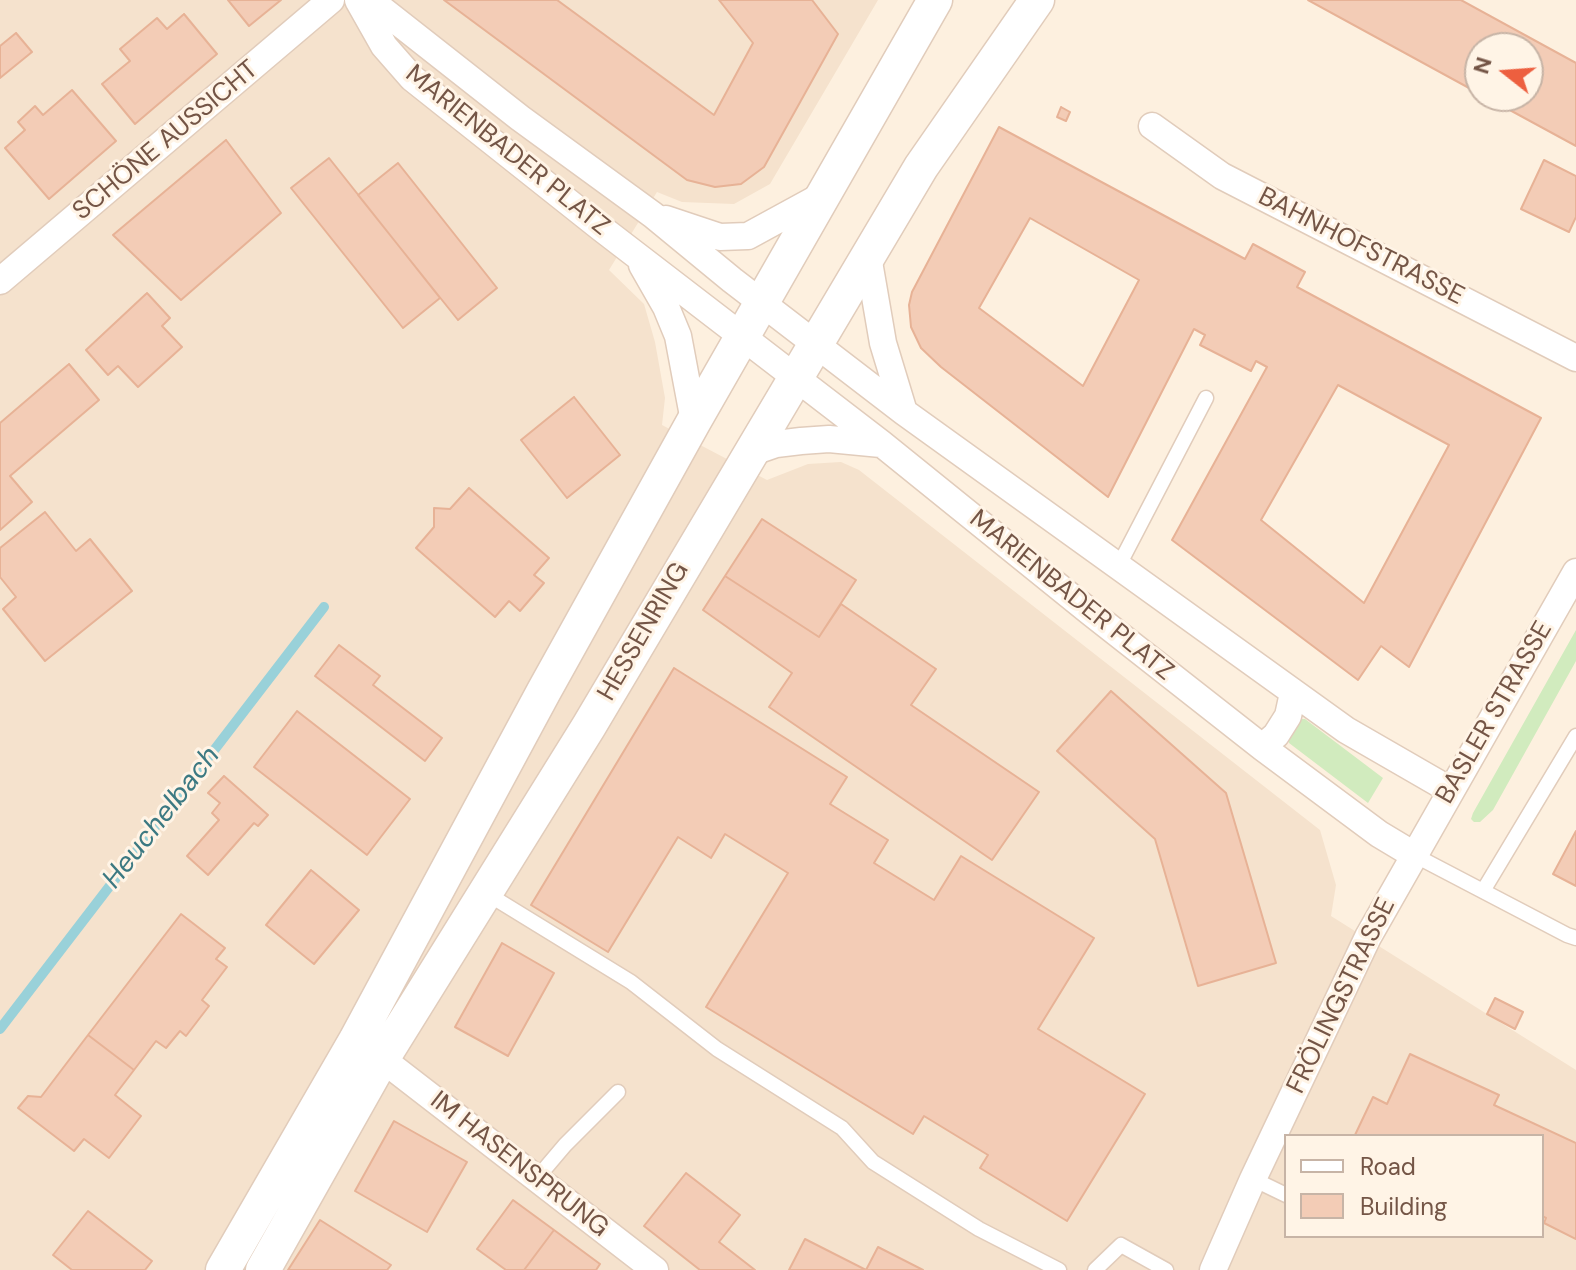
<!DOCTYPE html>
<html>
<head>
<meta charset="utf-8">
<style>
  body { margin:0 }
  #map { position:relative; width:1576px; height:1270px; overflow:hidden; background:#fdf0df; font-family:"DM Sans",sans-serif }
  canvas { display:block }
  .legend { position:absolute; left:1284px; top:1134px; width:260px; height:104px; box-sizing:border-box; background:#fff4e6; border:2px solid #c7b4a6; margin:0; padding:10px 14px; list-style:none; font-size:24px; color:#745546 }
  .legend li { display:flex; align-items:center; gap:16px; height:40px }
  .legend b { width:40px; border:2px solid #c7b4a6 }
  .north { position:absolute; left:1464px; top:32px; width:80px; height:80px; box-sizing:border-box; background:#fff4e6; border:2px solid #c7b4a6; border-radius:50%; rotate:287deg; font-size:22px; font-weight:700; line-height:32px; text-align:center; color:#745546 }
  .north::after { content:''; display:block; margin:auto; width:28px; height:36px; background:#ed5f3f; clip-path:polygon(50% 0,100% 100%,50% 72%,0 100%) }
</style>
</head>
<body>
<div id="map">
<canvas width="1576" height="1270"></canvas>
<ul class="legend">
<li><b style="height:10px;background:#fff"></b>Road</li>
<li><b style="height:22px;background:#f3ccb6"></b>Building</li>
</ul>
<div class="north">N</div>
</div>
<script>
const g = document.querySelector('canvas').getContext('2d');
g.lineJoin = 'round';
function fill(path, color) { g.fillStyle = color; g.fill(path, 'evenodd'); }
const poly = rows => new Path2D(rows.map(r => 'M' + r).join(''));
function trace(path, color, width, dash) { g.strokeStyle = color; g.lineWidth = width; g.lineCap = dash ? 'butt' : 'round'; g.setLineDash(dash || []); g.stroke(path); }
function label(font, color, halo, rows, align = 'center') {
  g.font = font + ' "DM Sans",sans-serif'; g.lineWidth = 6; g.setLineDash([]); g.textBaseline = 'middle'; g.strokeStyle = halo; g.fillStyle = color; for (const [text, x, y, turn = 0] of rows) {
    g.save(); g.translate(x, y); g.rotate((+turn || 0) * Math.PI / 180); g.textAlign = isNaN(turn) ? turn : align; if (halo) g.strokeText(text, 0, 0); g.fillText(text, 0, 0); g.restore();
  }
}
fill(poly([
  [0,0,878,0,770,184,734,204,682,202,657,192,609,270,644,304,655,342,665,398,662,425,767,480,808,464,841,462,859,470,1320,830,1336,885,1331,916,1576,1070,1576,1270,0,1270],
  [1286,1136,1542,1136,1542,1236,1286,1236]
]), '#f5e2cd');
fill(poly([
  [1576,630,1576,661,1493,810,1480,822,1474,822,1471,819,1473,813],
  [1300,719,1305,719,1383,778,1368,803,1289,743,1288,738]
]), '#d1ebbe');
trace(poly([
  [0,1029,324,607]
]), '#99d1d9', 10);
const building = poly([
  [228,0,281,0,249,26,228,0],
  [444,0,557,0,714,115,753,43,719,0,812,0,838,34,764,167,741,184,715,187,687,180,444,0],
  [1308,0,1461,0,1576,63,1576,146,1484,96,1528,96,1528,48,1480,48,1480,94,1308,0],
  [184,14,217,54,135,124,102,84,130,61,120,49,157,18,167,29,184,14],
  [16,33,32,52,0,78,0,46,16,33],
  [72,90,116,141,49,199,5,148,25,130,18,122,35,106,43,115,72,90],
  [1061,107,1070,112,1066,121,1057,117,1061,107],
  [999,127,1245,259,1253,244,1305,272,1297,287,1541,418,1409,667,1381,646,1358,680,1172,540,1267,367,1256,361,1251,371,1200,345,1205,335,1194,329,1108,497,941,367,921,348,911,327,909,305,912,292,999,127],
  [1030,218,1139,280,1083,386,979,308,1030,218],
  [1338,385,1449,445,1364,603,1261,520,1338,385],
  [226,140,281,213,181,300,113,235,226,140],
  [329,158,440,298,403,328,291,188,329,158],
  [1544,160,1576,176,1576,217,1569,232,1521,209,1544,160],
  [398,163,497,288,458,320,358,195,398,163],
  [147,293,170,318,162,326,182,347,138,387,118,366,108,375,86,350,147,293],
  [69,364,99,400,10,476,32,502,0,530,0,423,69,364],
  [574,397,620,455,567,498,521,440,574,397],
  [469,488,549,558,534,575,544,583,520,611,509,601,495,617,416,548,434,527,434,508,450,509,469,488],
  [45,512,76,551,90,539,132,591,45,661,3,609,16,597,0,577,0,548,45,512],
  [762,519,856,580,819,637,725,576,762,519],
  [725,576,819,637,841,604,936,669,911,705,1039,792,992,860,769,707,792,673,703,610,725,576],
  [339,645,380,676,373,685,442,738,425,761,315,676,339,645],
  [674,668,847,777,830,804,888,840,874,863,934,900,961,856,1094,938,1038,1029,1145,1094,1067,1221,980,1168,988,1155,924,1116,913,1134,706,1007,788,873,725,834,711,858,678,837,608,952,531,905,674,668],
  [1111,691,1226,793,1276,963,1198,986,1155,839,1057,751,1111,691],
  [297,711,410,799,367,855,254,767,297,711],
  [224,776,268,815,258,826,254,823,208,875,187,856,219,820,212,813,220,803,208,793,224,776],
  [1576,831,1576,886,1553,874,1576,831],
  [311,870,359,910,314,964,266,925,311,870],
  [181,914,225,948,216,959,227,967,202,1000,209,1006,186,1036,180,1031,166,1048,156,1041,134,1070,88,1035,181,914],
  [502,943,554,973,508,1056,455,1027,502,943],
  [1495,998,1523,1012,1515,1029,1487,1014,1495,998],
  [88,1035,134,1070,115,1095,141,1116,109,1158,84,1139,74,1151,18,1108,28,1096,41,1097,88,1035],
  [1410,1054,1499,1095,1494,1105,1576,1143,1576,1239,1544,1223,1546,1218,1542,1216,1542,1136,1355,1135,1373,1097,1387,1104,1410,1054],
  [394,1121,467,1162,427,1232,355,1191,394,1121],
  [686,1173,740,1215,719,1242,755,1270,700,1270,644,1226,686,1173],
  [513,1200,554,1230,524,1270,506,1270,477,1249,513,1200],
  [88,1211,152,1261,145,1270,72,1270,53,1255,88,1211],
  [320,1220,391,1265,387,1270,288,1270,320,1220],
  [554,1230,600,1264,596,1270,524,1270,554,1230],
  [805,1239,866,1270,878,1247,923,1270,789,1270,805,1239]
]);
fill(building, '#f3ccb6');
trace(building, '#e7b296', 2);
const service = poly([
  [1118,567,1206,398],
  [1414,855,1567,935,1576,938],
  [1483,891,1576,736],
  [486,893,631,982,717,1049,842,1128,873,1162,979,1229,1059,1270],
  [537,1178,565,1145,618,1092],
  [1253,1179,1286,1195],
  [1095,1270,1121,1245,1166,1270]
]);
const minor = poly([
  [358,0,384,46,412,78,601,228,882,444,1090,612,1262,747,1379,834,1414,855],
  [370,0,520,118,653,215,732,280,904,412,1346,730,1450,790],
  [1152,126,1222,176,1576,358],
  [666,219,720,237,748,236,825,194],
  [868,256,883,343,904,412],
  [642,265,666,307,678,336,694,421],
  [0,281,331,0],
  [750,453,776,444,801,441,829,439,881,444],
  [1262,747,1276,735,1288,716,1293,693],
  [382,1059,655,1270],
  [1213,1270,1253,1179,1368,937,1576,572]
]);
const tertiary = poly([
  [223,1270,356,1040,544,691,694,421,935,0],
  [263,1270,382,1059,589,726,921,167,1037,0]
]);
trace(service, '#e1ccbb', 17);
trace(minor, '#e1ccbb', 29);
trace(tertiary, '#e1ccbb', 37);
trace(service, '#fff', 14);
trace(minor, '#fff', 26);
trace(tertiary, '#fff', 34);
label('26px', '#745546', '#fff4e6', [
  ["SCHÖNE AUSSICHT",166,141,-40],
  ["MARIENBADER PLATZ",507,151,39],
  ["BAHNHOFSTRASSE",1361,247,27],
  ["MARIENBADER PLATZ",1071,596,39],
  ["HESSENRING",644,632,-60],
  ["BASLER STRASSE",1495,713,-60],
  ["FRÖLINGSTRASSE",1342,996,-64],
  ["IM HASENSPRUNG",519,1165,38]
]);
label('italic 28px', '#3c7982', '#fff4e6', [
  ["Heuchelbach",162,818,-52]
]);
</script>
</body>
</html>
